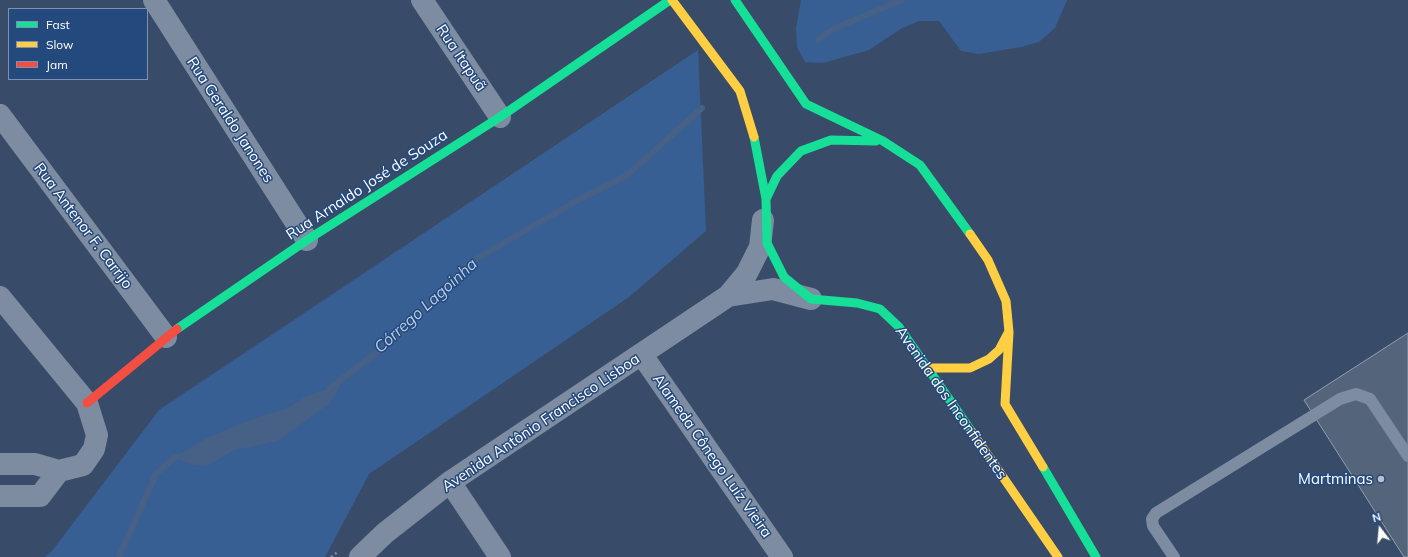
<!DOCTYPE html>
<html>
<head>
<meta charset="utf-8">
<style>
  body { margin:0 }
  #map { position:relative; width:1408px; height:557px; overflow:hidden; background:#384c69; font-family:Mulish,sans-serif }
  canvas { display:block }
  .legend { position:absolute; left:8px; top:8px; width:140px; height:72px; box-sizing:border-box; background:#24497d; border:1px solid #7c92b1; margin:0; padding:5px 7px; list-style:none; font-size:12px; color:#fff }
  .legend li { display:flex; align-items:center; gap:8px; height:20px }
  .legend b { width:20px; border:1px solid #7c92b1 }
  .north { position:absolute; left:1360px; top:509px; width:40px; height:40px; -webkit-text-stroke:3px #24497d; paint-order:stroke; rotate:344deg; font-size:11px; font-weight:700; line-height:16px; text-align:center; color:#fff }
  .north::after { content:''; display:block; margin:auto; width:14px; height:18px; background:#fff; clip-path:polygon(50% 0,100% 100%,50% 72%,0 100%) }
</style>
</head>
<body>
<div id="map">
<canvas width="1408" height="557"></canvas>
<ul class="legend">
<li><b style="height:5px;background:#16e098"></b>Fast</li>
<li><b style="height:5px;background:#ffcf43"></b>Slow</li>
<li><b style="height:5px;background:#f24e42"></b>Jam</li>
</ul>
<div class="north">N</div>
</div>
<script>
const g = document.querySelector('canvas').getContext('2d');
g.lineJoin = 'round';
function fill(path, color) { g.fillStyle = color; g.fill(path, 'evenodd'); }
const poly = rows => new Path2D(rows.map(r => 'M' + r).join(''));
function trace(path, color, width, dash) { g.strokeStyle = color; g.lineWidth = width; g.lineCap = dash ? 'butt' : 'round'; g.setLineDash(dash || []); g.stroke(path); }
function label(font, color, halo, rows, align = 'center') {
  g.font = font + ' Mulish,sans-serif'; g.lineWidth = 3; g.setLineDash([]); g.textBaseline = 'middle'; g.strokeStyle = halo; g.fillStyle = color; for (const [text, x, y, turn = 0] of rows) {
    g.save(); g.translate(x, y); g.rotate((+turn || 0) * Math.PI / 180); g.textAlign = isNaN(turn) ? turn : align; if (halo) g.strokeText(text, 0, 0); g.fillText(text, 0, 0); g.restore();
  }
}
fill(poly([
  [801,0,1067,0,1055,28,1039,42,1021,47,979,54,961,51,939,21,919,21,902,28,869,50,823,63,805,62,797,47,796,28],
  [698,50,706,231,629,297,369,474,325,557,45,557,52,551,159,410]
]), '#375f94');
fill(poly([
  [345,377,330,403,278,441,234,450,207,466,194,465,174,458,208,437,258,417,288,408,306,396,333,387]
]), '#476085');
trace(poly([
  [818,40,833,29,902,0],
  [329,389,398,336,469,263,580,199,626,176,702,108],
  [119,557,156,474,174,458,180,456]
]), '#476085', 6);
const building = poly([
  [1408,333,1408,557,1404,557,1304,400,1408,333]
]);
fill(building, '#53647b');
trace(building, '#919dae', 1);
trace(poly([
  [331,557,339,551]
]), '#7d8ca0', 2.5, [2, 3]);
trace(poly([
  [1174,557,1153,526,1152,519,1156,513,1340,399,1356,394,1370,399,1408,456]
]), '#7d8ca0', 12);
trace(poly([
  [154,0,307,240],
  [422,0,500,117],
  [0,115,166,337],
  [728,296,773,289,811,299],
  [0,297,87,403,97,435,94,449,83,465,59,471,35,464,0,464],
  [642,355,782,557],
  [450,482,500,557],
  [0,496,40,496,59,471],
  [360,557,385,533,450,482,728,296,747,273,760,247,763,220]
]), '#7d8ca0', 22);
trace(poly([
  [735,0,806,104,883,141,920,165,970,234],
  [754,137,766,199,767,243,784,277,811,299,857,303,880,309,899,327,972,432],
  [766,199,777,176,801,151,831,140,876,141],
  [177,329,307,240,500,117,670,0],
  [1043,467,1096,557]
]), '#16e098', 9);
trace(poly([
  [672,0,740,91,754,137],
  [970,234,988,260,1006,301,1009,332,1005,404,1043,467],
  [927,368,970,368,989,359,999,350,1008,333],
  [972,432,1058,557]
]), '#ffcf43', 9);
trace(poly([
  [87,403,177,329]
]), '#f24e42', 9);
for (const [x, y, r, color] of [
  [1381,479,4,"#b9c0ca"]
]) { const dot = new Path2D(); dot.arc(x, y, r, 0, 2 * Math.PI); g.fillStyle = color; g.fill(dot); trace(dot, '#24497d', 1.5); }
label('15px', '#fff', '#24497d', [
  ["Rua Itapuã",461,58,56],
  ["Rua Geraldo Janones",230,120,57],
  ["Rua Arnaldo José de Souza",367,185,-33],
  ["Rua Antenor F. Carrijo",83,226,53],
  ["Avenida dos Inconfidentes",951,403,55],
  ["Avenida Antônio Francisco Lisboa",541,423,-34],
  ["Alameda Cônego Luíz Vieira",712,456,55]
]);
label('15px', '#fff', '#24497d', [
  ["Martminas",1373,479]
], 'right');
label('italic 16px', '#b4cded', '#24497d', [
  ["Córrego Lagoinha",426,306,-42]
]);
</script>
</body>
</html>
